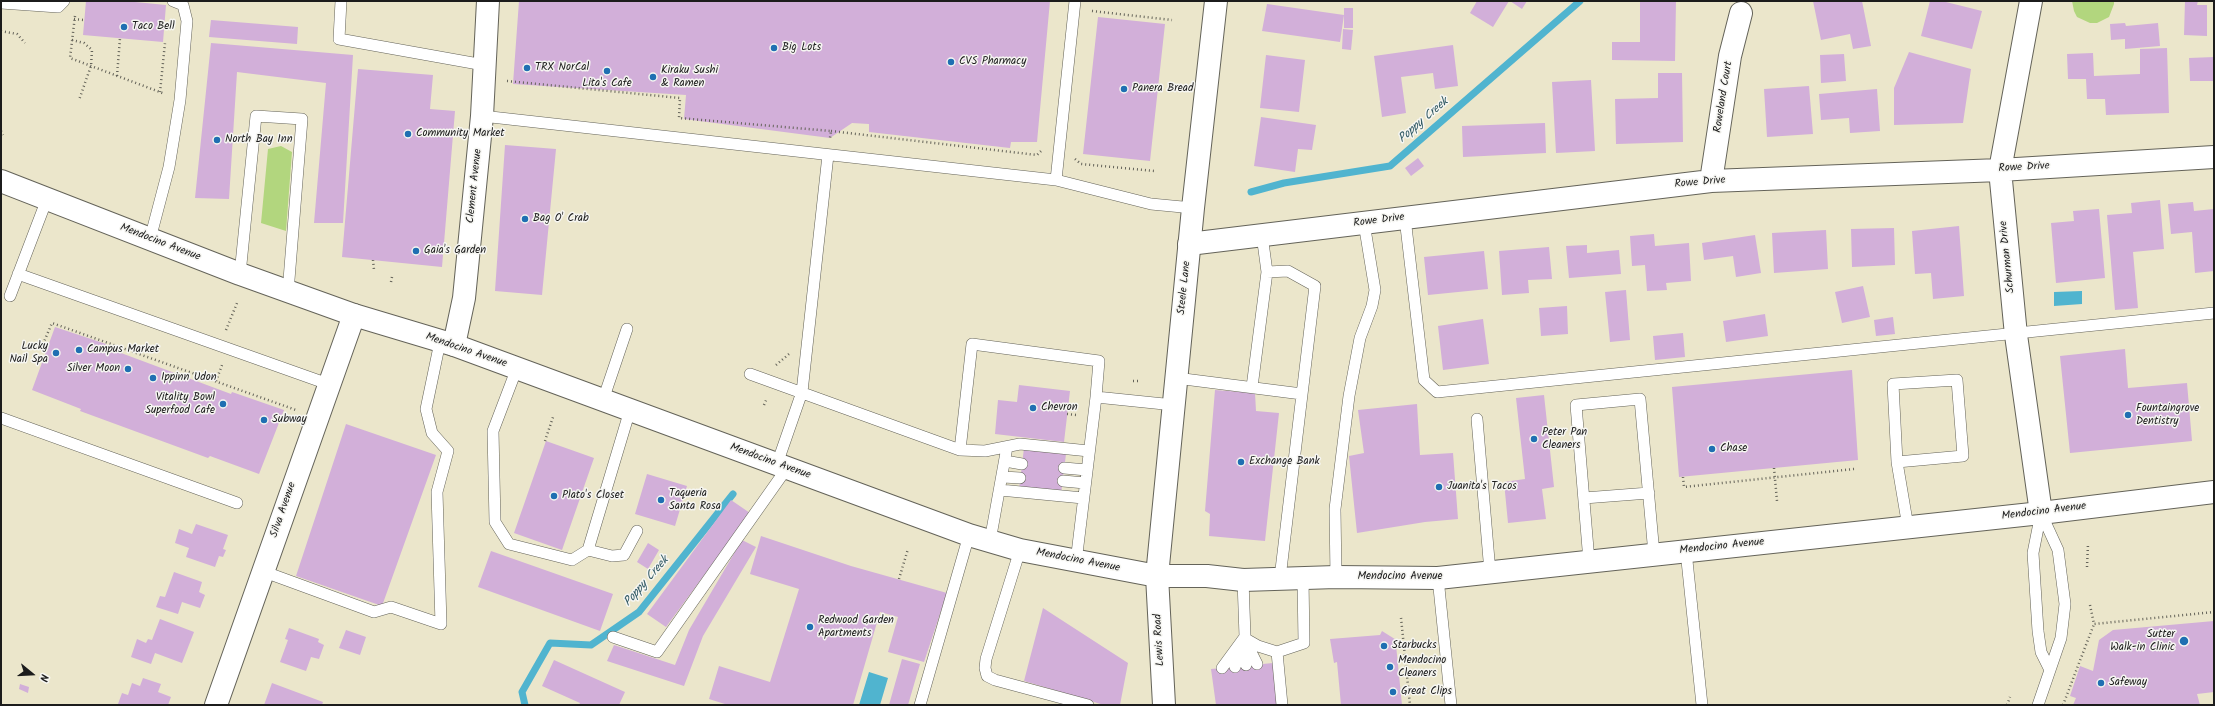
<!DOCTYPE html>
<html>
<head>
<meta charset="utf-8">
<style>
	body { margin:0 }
	#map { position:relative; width:2215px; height:706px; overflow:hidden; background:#ebe6cb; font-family:Kalam,sans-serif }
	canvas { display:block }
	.frame { position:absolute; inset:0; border:2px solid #1c1c1c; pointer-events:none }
	.north { position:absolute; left:12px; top:654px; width:40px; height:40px; -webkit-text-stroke:3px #f6f6f2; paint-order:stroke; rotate:108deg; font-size:11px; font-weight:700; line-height:16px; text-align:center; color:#1c1c1c }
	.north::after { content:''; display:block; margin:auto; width:14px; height:18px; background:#1c1c1c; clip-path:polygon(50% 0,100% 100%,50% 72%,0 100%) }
</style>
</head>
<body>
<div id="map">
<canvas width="2215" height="706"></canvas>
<div class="frame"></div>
<div class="north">N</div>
</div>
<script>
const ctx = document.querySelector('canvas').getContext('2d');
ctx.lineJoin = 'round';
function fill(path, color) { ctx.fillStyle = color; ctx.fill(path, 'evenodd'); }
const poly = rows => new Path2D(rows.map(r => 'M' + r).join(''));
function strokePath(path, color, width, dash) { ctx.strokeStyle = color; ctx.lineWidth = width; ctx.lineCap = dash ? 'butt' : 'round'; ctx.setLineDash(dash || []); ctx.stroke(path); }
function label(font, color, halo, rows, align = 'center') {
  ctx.font = font + ' Kalam,sans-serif'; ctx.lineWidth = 3; ctx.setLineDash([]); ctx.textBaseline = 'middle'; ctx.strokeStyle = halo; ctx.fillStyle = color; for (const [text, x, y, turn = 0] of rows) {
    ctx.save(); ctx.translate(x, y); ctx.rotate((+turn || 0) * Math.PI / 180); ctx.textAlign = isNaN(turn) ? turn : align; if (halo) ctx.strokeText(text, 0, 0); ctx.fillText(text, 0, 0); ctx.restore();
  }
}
fill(poly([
	[2072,1,2114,1,2114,4,2109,17,2097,23,2090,23,2077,17,2074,11],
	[281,146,292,152,286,231,261,223,268,149]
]), '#b2d67e');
fill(poly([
	[2082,291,2082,304,2054,306,2054,292],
	[869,672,888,678,880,705,859,705]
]), '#50b4cf');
strokePath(poly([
	[1251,192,1284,183,1390,166,1580,1],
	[525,705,522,692,550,643,591,645,639,612,733,494]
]), '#50b4cf', 7);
fill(poly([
	[86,1,125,1,166,5,163,42,83,35],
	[519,1,1050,1,1037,142,1011,142,1010,148,869,132,869,124,852,123,830,138,684,119,686,95,513,84],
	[1477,1,1509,1,1493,27,1470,13],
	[1510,1,1527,1,1522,9],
	[1640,1,1676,1,1675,61,1612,60,1612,42,1640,42],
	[1813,1,1862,1,1871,46,1853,49,1850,34,1821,40],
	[1930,1,1942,1,1982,11,1972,49,1921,36],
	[2185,1,2198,1,2197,5,2207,5,2207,36,2184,35],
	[1267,4,1344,15,1340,42,1262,31],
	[1344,8,1353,8,1353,28,1344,28],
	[1098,17,1165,24,1150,161,1083,154],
	[211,20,298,27,297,44,209,37],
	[2125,23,2126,26,2158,23,2160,46,2125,49,2125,39,2111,40,2110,24],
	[1343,29,1353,30,1351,50,1342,49],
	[211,43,353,55,343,223,314,223,326,83,237,72,229,199,195,198],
	[1453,45,1458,86,1435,89,1433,73,1401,77,1406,113,1382,117,1374,56],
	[2167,48,2169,113,2106,115,2105,99,2087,99,2086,79,2068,79,2067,54,2093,53,2094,76,2140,74,2140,49],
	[1909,52,1971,69,1963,123,1894,125,1894,88],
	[1844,54,1846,81,1821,83,1820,55],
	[1266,55,1305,60,1299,112,1260,108],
	[2214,57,2214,83,2213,81,2190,81,2189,58],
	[358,69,433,75,430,109,455,111,442,267,342,257],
	[1658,73,1682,73,1683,142,1616,144,1615,99,1658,98],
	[1591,80,1595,151,1556,153,1552,82],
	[1809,86,1813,134,1767,137,1764,89],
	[1877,89,1880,131,1850,133,1849,118,1821,120,1819,94],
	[1261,117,1316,125,1312,150,1298,149,1295,172,1254,166],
	[1545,123,1546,153,1463,157,1462,126],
	[505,145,556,149,542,295,495,291],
	[1418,158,1424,166,1411,176,1405,168],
	[2160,200,2164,249,2133,252,2138,308,2115,310,2107,215,2132,213,2131,203],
	[2193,202,2194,211,2214,209,2214,271,2195,273,2192,232,2171,234,2168,204],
	[2099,209,2105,278,2056,283,2051,223,2074,221,2073,211],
	[1959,226,1964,296,1933,299,1931,273,1915,274,1912,231],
	[1894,228,1895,265,1852,267,1851,229],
	[1826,230,1828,269,1774,273,1772,233],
	[1654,234,1655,246,1689,243,1691,281,1666,283,1667,290,1647,291,1645,265,1632,266,1630,236],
	[1755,235,1761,273,1736,277,1733,256,1704,260,1702,243],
	[1587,245,1587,253,1619,250,1621,274,1569,278,1566,246],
	[1549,247,1552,279,1528,280,1529,293,1502,295,1499,251],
	[1484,251,1488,289,1428,295,1424,257],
	[1863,286,1870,317,1842,323,1835,292],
	[1626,290,1630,340,1610,342,1605,292],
	[1567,306,1568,334,1541,336,1539,308],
	[1765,314,1768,336,1726,342,1723,321],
	[1893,317,1895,334,1876,336,1874,320],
	[1483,319,1489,364,1443,370,1438,326],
	[55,327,106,344,105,347,231,394,232,392,284,410,259,474,210,456,208,458,80,411,81,409,32,390],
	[1683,333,1685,357,1655,360,1653,336],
	[2125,349,2128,388,2187,383,2192,441,2070,453,2060,356],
	[1852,370,1858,460,1679,477,1672,387],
	[1019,385,1070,391,1064,442,995,434,998,400,1017,402],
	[1215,390,1255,393,1256,411,1279,413,1265,541,1209,536,1210,514,1205,511],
	[1544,395,1554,487,1542,489,1546,519,1508,523,1504,482,1525,479,1516,398],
	[1417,404,1420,455,1453,453,1458,519,1425,522,1357,533,1349,456,1364,453,1358,410],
	[346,424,436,455,382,606,296,576],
	[546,441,594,458,562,550,514,533],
	[1024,448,1066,454,1061,494,1019,489],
	[647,474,687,486,675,526,635,514],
	[731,500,750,513,666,627,647,614],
	[196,524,228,535,223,549,226,550,223,557,219,556,215,567,186,557,189,548,175,543,179,529,192,534],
	[761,536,851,566,947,593,924,662,888,652,898,617,880,612,853,705,728,705,709,699,719,666,770,682,799,589,750,574],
	[742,540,756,547,703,636,684,686,607,661,614,645,675,665,689,630],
	[648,543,659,550,648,569,637,562],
	[491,551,613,594,600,631,478,587],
	[174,572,202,582,199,592,205,595,200,608,182,602,178,614,156,607,160,596,165,597],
	[1043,608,1128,663,1120,705,1104,705,1024,681],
	[160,619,194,632,182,663,155,653,151,664,131,657,137,639,146,643,148,639,152,640],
	[2214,621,2214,692,2197,694,2200,705,2073,705,2076,698,2070,696,2080,666,2093,671,2099,640,2113,630],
	[289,628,319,639,318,642,324,645,319,659,311,657,306,671,280,662,288,640,285,639],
	[346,630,366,637,360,655,339,648],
	[1382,631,1398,641,1396,645,1402,705,1341,705,1337,662,1334,663,1330,639,1380,635],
	[902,659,920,664,908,705,889,705],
	[554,660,625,692,619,705,579,705,580,703,542,686],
	[1273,663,1278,705,1216,705,1211,669],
	[143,678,161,684,158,692,171,697,168,705,118,704,122,693,128,695,132,683,140,686],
	[272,683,323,702,322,705,264,705],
	[20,684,29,687,28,693,19,689]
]), '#d2afd9');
const service = poly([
	[341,1,339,39,484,65],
	[1075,1,1056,180,1151,204,1193,208],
	[1,3,58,7,64,1],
	[482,116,1056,180],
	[1405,218,1424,380,1437,392,2214,313],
	[1262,235,1267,272],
	[150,239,169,167,180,100,187,21,183,5,173,1],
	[18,274,328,384],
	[240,274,256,116,302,119,288,292],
	[10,296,47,199],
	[517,368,493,431,495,522,509,544,572,560,588,550],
	[750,374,960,450,972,344,1099,361,1096,397,1174,405],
	[1176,378,1302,394],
	[1252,387,1267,272,1288,271,1315,286,1280,578],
	[603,400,627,329],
	[630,410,588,550,612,556,624,555,637,531],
	[1,418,237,503],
	[1477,419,1490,572],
	[960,450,985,451,1020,444,1089,451],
	[1005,461,1022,464],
	[1897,462,1963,456,1957,380,1893,384,1897,462,1908,527],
	[777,464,802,392,828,155],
	[1064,468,1087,470],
	[1003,477,1020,478],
	[1063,481,1085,483],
	[1000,490,1083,498],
	[1584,498,1649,493],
	[2041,513,2033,553,2038,631,2041,652,2050,670],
	[990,541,1007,447],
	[1020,550,986,659,985,668,987,676,995,680,1088,705],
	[1686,551,1702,705],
	[1589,561,1576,405,1640,399,1654,554],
	[1076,562,1096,397],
	[262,571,374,612,391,607,441,624,437,492,448,451,432,433,426,409,440,342],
	[1336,577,1335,509,1349,396,1360,338,1372,306,1375,290,1364,223],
	[1438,578,1451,705],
	[1243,580,1246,665],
	[613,637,657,652,787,468],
	[1244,638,1258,646,1277,652,1304,643,1303,579],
	[1247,644,1257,664],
	[1277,652,1282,705],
	[1235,667,1241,648],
	[1222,668,1244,638],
	[920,705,969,535],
	[2038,705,2061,638,2065,604,2058,550,2041,513]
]);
const minor = poly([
	[2031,1,2000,170,2016,335,2041,513],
	[1711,181,1730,56,1741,13],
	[1189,244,1711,181,2000,170,2214,157],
	[454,345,464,298,482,116,488,1]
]);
const tertiary = poly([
	[216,705,354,315]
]);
const secondary = poly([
	[1,181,240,274,354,315,454,345,969,535,1020,550,1157,576,1207,576,1243,580,1336,577,1438,578,2041,513,2214,492],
	[1164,705,1157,576,1193,208,1216,1]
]);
strokePath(service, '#646359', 12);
strokePath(minor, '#646359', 24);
strokePath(tertiary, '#646359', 24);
strokePath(secondary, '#646359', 24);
strokePath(poly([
	[1092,11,1172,20],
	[75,16,70,58,165,94],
	[74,19,84,20],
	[1,31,17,34,25,43],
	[72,40,84,43,92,50,91,66,79,100],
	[117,76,120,38],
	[507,81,680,98,679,118,831,131,830,138],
	[160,92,165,43],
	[1,131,3,135],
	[831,131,1037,155,1041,151],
	[1075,159,1081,164,1155,171],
	[373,260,374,270],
	[391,282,392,277],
	[226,330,237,303],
	[43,344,52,323,296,410],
	[776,365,789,354],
	[216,381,222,365],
	[1133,381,1139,381],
	[764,405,767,398],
	[1067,414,1077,415],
	[545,441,553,417],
	[1774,468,1777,501],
	[1683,477,1684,487,1854,469],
	[2087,567,2088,544],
	[899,579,908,549],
	[2090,605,2094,624,2214,612],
	[1401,618,1410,705],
	[2007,705,2010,697],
	[2063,705,2094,624]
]), '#646359', 2.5, [1, 3]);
strokePath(service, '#fff', 11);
strokePath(minor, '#fff', 22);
strokePath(tertiary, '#fff', 22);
strokePath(secondary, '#fff', 22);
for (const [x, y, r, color] of [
	[124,27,4,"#1f6fb2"],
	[774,48,4,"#1f6fb2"],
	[951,62,4,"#1f6fb2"],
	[527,68,4,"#1f6fb2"],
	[607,71,4,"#1f6fb2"],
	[653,77,4,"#1f6fb2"],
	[1124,89,4,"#1f6fb2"],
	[408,134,4,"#1f6fb2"],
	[217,140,4,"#1f6fb2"],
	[525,219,4,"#1f6fb2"],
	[416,251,4,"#1f6fb2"],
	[79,350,4,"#1f6fb2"],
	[56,353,4,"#1f6fb2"],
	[128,369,4,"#1f6fb2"],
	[153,378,4,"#1f6fb2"],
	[223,404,4,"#1f6fb2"],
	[1033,408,4,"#1f6fb2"],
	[2128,415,4,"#1f6fb2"],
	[264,420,4,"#1f6fb2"],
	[1534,439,4,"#1f6fb2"],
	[1712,449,4,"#1f6fb2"],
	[1241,462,4,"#1f6fb2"],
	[1439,487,4,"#1f6fb2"],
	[554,496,4,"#1f6fb2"],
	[661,500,4,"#1f6fb2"],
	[810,627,4,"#1f6fb2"],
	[2184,641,5,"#1f6fb2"],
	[1384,646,4,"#1f6fb2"],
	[1390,667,4,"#1f6fb2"],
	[2101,683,4,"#1f6fb2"],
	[1393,692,4,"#1f6fb2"]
]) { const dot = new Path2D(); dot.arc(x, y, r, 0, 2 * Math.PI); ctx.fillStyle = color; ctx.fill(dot); strokePath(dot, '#f6f6f2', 1.5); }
label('11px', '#1c1c1c', '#f6f6f2', [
	["Taco Bell",132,27],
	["Big Lots",782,48],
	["CVS Pharmacy",959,62],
	["TRX NorCal",535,68],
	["Kiraku Sushi",661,71],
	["& Ramen",661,84],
	["Lita's Cafe",607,84,"center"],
	["Panera Bread",1132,89],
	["Community Market",416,134],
	["North Bay Inn",225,140],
	["Bag O' Crab",533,219],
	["Gaia's Garden",424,251],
	["Lucky",48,347,"right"],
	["Nail Spa",48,360,"right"],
	["Campus Market",87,350],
	["Silver Moon",120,369,"right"],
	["Ippinn Udon",161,378],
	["Vitality Bowl",215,398,"right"],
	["Superfood Cafe",215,411,"right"],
	["Chevron",1041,408],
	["Fountaingrove",2136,409],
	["Dentistry",2136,422],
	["Subway",272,420],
	["Peter Pan",1542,433],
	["Cleaners",1542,446],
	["Chase",1720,449],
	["Exchange Bank",1249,462],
	["Juanita's Tacos",1447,487],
	["Taqueria",669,494],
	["Santa Rosa",669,507],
	["Plato's Closet",562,496],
	["Redwood Garden",818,621],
	["Apartments",818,634],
	["Sutter",2175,635,"right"],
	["Walk-in Clinic",2175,648,"right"],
	["Starbucks",1392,646],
	["Mendocino",1398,661],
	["Cleaners",1398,674],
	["Safeway",2109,683],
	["Great Clips",1401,692]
], 'left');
label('11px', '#1c1c1c', '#f6f6f2', [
	["Roweland Court",1724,97,-81],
	["Rowe Drive",2024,168,-3],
	["Rowe Drive",1700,183,-5],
	["Clement Avenue",475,186,-84],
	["Rowe Drive",1379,221,-7],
	["Mendocino Avenue",160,243,21],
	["Schurman Drive",2008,257,-96],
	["Steele Lane",1185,288,-84],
	["Mendocino Avenue",466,351,19],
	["Mendocino Avenue",770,462,20],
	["Silva Avenue",284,510,-71],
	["Mendocino Avenue",2044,512,-7],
	["Mendocino Avenue",1722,547,-6],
	["Mendocino Avenue",1078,561,11],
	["Mendocino Avenue",1400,577],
	["Lewis Road",1160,640,-93]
]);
label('italic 12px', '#315964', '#f6f6f2', [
	["Poppy Creek",1424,121,-41],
	["Poppy Creek",647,582,-49]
]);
</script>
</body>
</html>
